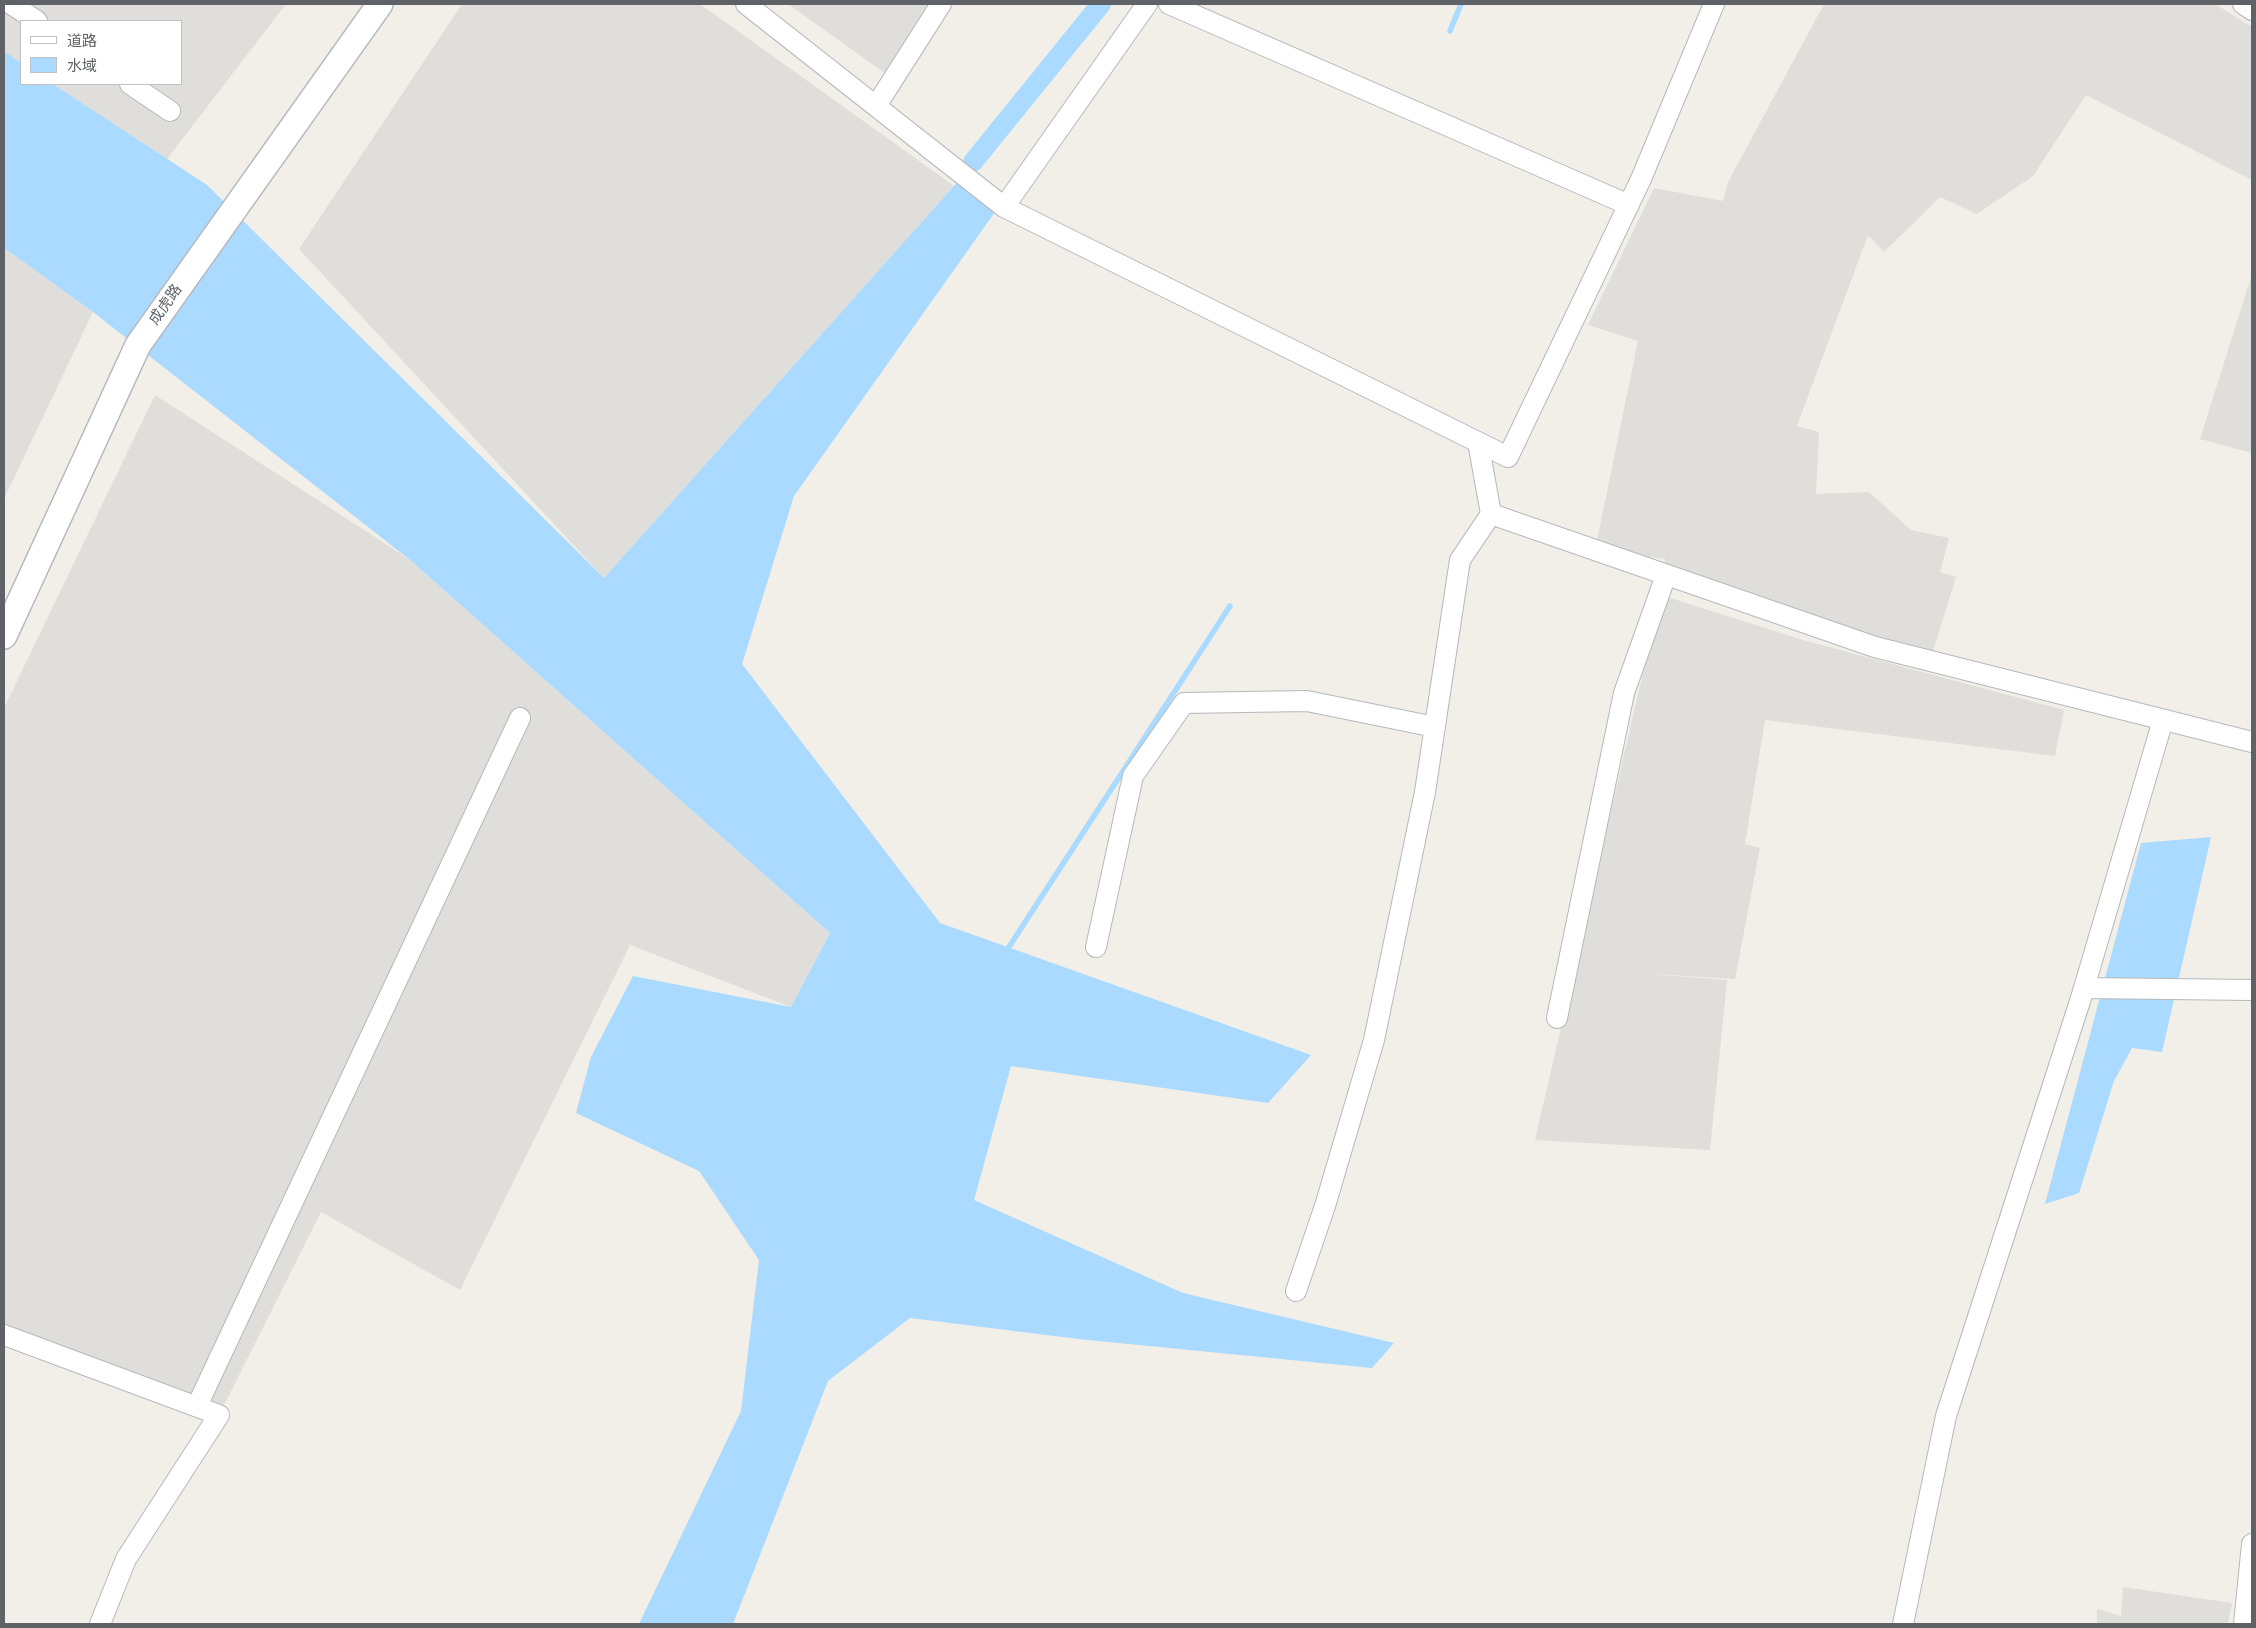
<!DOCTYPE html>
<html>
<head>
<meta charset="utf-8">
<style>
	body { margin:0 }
	#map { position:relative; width:2256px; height:1628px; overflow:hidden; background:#f1efe8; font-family:"Varela Round","Noto Sans SC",sans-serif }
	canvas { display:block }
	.frame { position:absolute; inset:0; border:5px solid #5f6368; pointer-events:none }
	.legend { position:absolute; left:20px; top:20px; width:162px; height:65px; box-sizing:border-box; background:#fff; border:1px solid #bfc1c3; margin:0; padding:6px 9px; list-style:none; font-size:15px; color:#5f6368 }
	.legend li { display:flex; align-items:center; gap:10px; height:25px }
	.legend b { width:25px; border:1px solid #bfc1c3 }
</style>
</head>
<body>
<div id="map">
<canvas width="2256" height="1628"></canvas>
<div class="frame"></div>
<ul class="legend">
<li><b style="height:6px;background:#fff"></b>道路</li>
<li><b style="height:14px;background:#aadaff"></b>水域</li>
</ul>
</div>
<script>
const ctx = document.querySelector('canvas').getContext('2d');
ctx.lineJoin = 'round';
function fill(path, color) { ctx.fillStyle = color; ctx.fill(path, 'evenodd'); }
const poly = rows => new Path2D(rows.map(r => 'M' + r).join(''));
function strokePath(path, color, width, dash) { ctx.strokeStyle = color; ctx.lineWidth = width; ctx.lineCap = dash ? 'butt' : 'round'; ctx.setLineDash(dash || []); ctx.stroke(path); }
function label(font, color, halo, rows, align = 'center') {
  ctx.font = font + ' "Varela Round","Noto Sans SC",sans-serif'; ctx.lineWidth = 4; ctx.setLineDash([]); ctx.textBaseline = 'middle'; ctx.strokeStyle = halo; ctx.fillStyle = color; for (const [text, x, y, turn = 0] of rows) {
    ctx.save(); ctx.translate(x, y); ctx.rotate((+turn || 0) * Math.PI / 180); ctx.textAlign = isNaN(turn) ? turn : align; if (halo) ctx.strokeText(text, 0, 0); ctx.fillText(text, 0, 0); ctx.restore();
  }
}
fill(poly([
	[4,4,286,4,167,159,53,84,181,84,181,21,21,21,21,63,4,51],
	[462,4,700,4,954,186,604,578,299,249],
	[788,4,935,4,889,76],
	[1824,4,2215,4,2252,27,2252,180,2086,95,2033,176,1977,214,1940,197,1884,252,1868,235,1797,426,1819,432,1816,494,1869,492,1911,530,1949,538,1940,572,1956,577,1930,661,1666,575,1665,559,1595,550,1638,341,1588,325,1654,188,1723,201,1728,182],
	[4,248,93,312,4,499],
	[2252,274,2252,453,2200,439],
	[155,395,409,559,830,933,791,1007,630,945,460,1290,321,1212,219,1415,4,1333,4,708],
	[1661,595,1803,640,2064,710,2055,756,1765,720,1745,844,1760,848,1735,979,1636,973,1727,980,1710,1150,1535,1140],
	[2123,1587,2232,1603,2228,1624,2097,1624,2097,1609,2121,1616]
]), '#e0deda');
fill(poly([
	[4,51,21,63,21,84,53,84,207,185,604,578,970,168,1002,202,794,496,742,664,940,923,1311,1055,1268,1103,1011,1066,974,1200,1183,1293,1394,1343,1372,1368,1078,1339,910,1318,828,1381,733,1624,639,1624,741,1411,759,1260,699,1171,576,1113,591,1057,633,976,791,1007,830,933,409,559,93,312,4,248],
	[2211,837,2162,1052,2132,1048,2114,1081,2079,1193,2045,1204,2141,843]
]), '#aadaff');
strokePath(poly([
	[1450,31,1461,4],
	[1009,947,1230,606]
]), '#aadaff', 5.5);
strokePath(poly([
	[973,162,1101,4]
]), '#aadaff', 20);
const minor = poly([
	[11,4,37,21],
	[746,4,1004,207,1508,457,1641,179,1714,4],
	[1169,4,1629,205],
	[2243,4,2252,10],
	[130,84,170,111],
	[876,106,941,4],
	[1004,207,1147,4],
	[1478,442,1491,514,1875,647,2252,742],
	[1096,947,1133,776,1184,703,1307,701,1435,727],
	[2084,988,2252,990],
	[1557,1018,1624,693,1666,575],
	[1296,1291,1325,1206,1374,1040,1425,792,1460,560,1491,514],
	[4,1335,219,1415,126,1559,100,1624],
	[197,1406,520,718],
	[1903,1624,1946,1416,2081,998,2163,720],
	[2244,1624,2252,1544]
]);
const tertiary = poly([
	[4,636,138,345,380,4]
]);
strokePath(minor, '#b5b8bc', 22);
strokePath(tertiary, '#b5b8bc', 28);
strokePath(minor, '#fff', 20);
strokePath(tertiary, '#fff', 25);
label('15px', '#5f6368', '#fff', [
	["成虎路",166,305,-55]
]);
</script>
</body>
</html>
